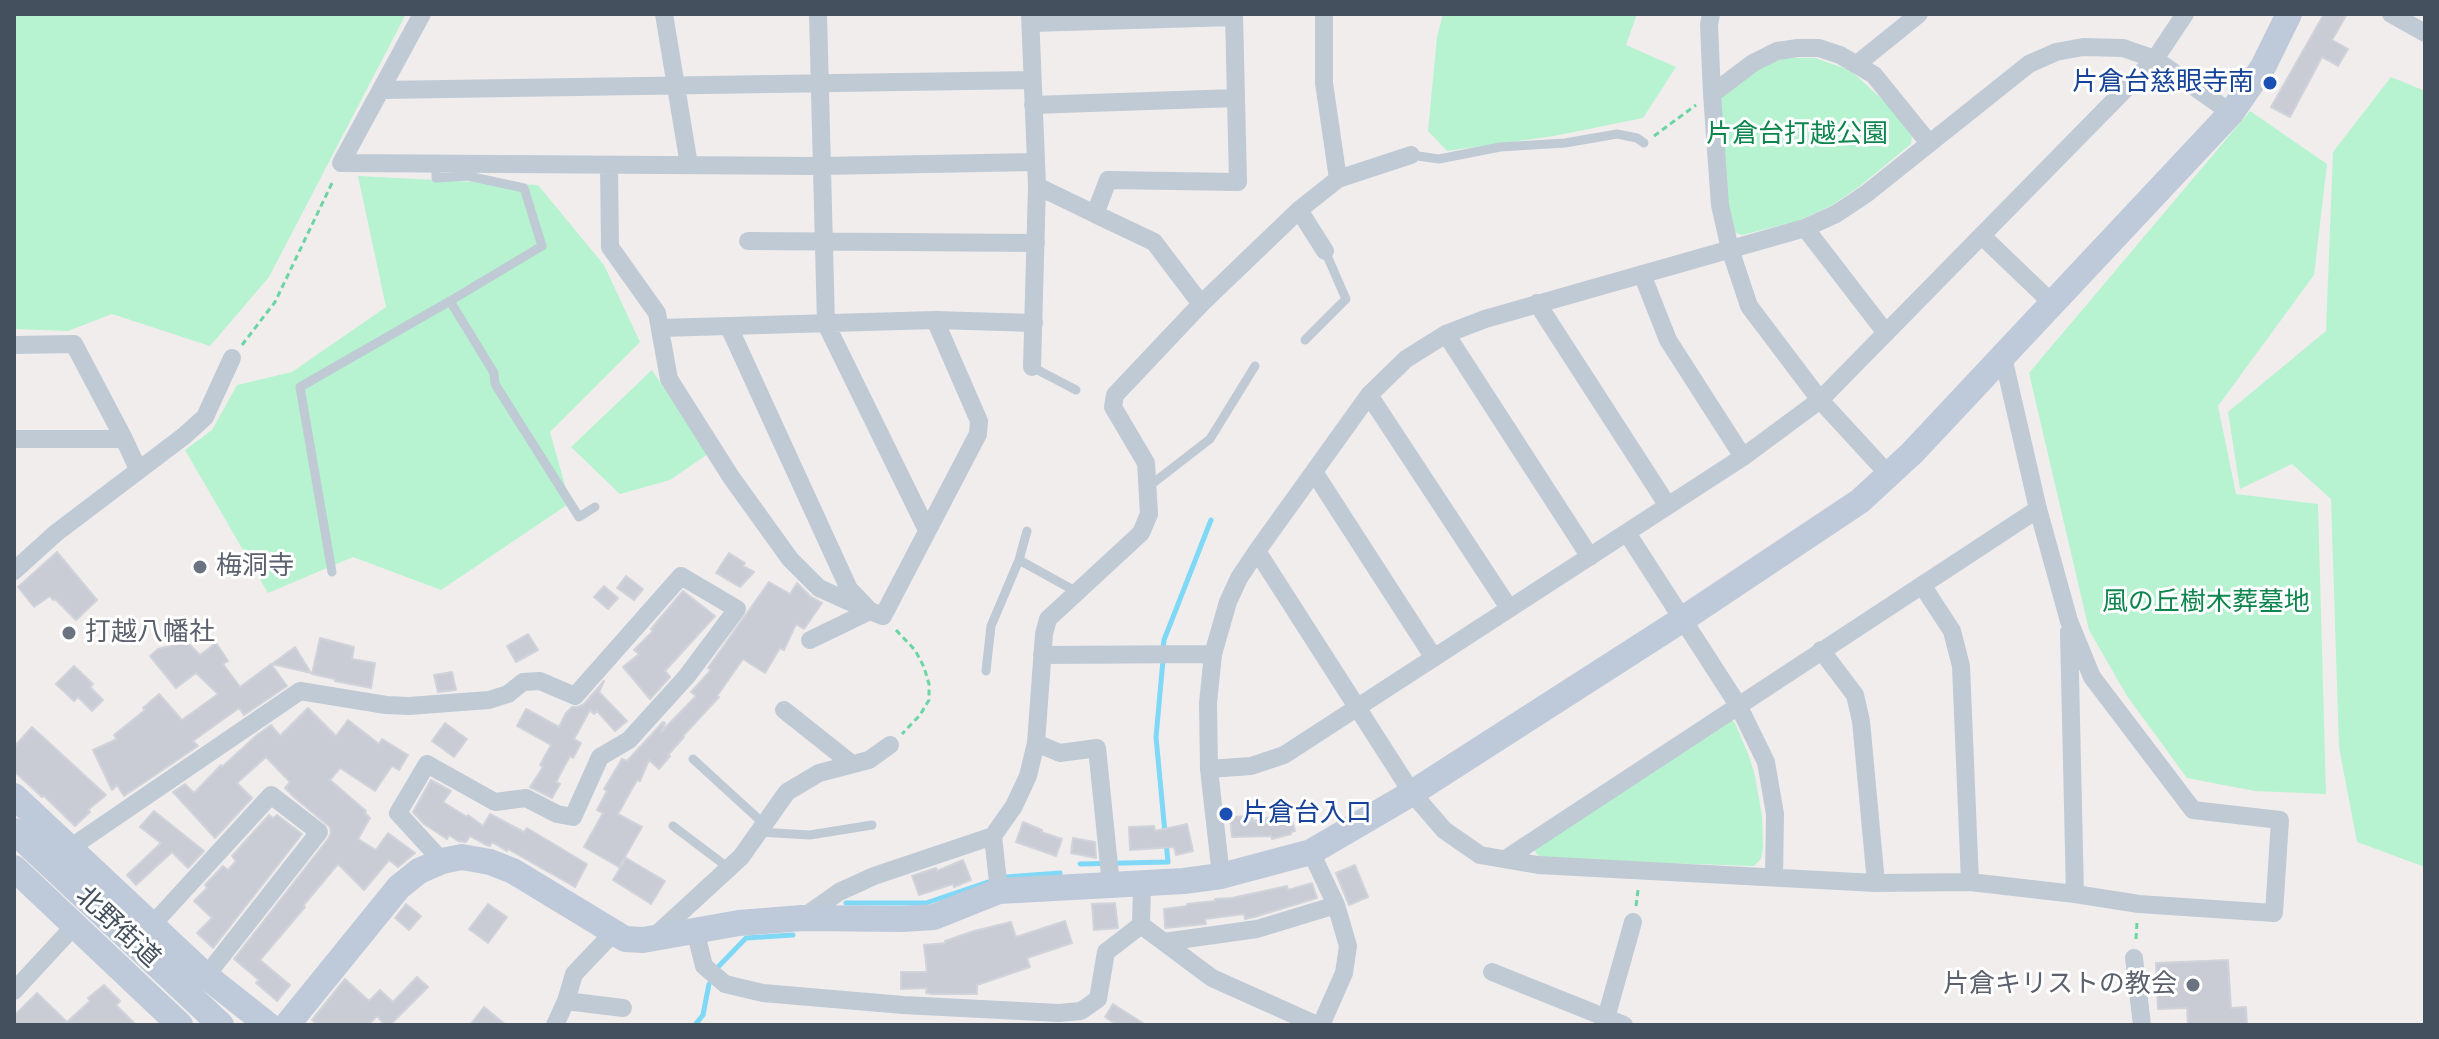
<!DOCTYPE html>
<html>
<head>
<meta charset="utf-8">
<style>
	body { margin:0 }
	#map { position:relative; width:2439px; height:1039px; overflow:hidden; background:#f1eded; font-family:Roboto,sans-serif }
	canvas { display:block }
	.frame { position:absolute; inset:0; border:16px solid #44505d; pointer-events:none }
</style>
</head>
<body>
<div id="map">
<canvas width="2439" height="1039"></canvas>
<div class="frame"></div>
</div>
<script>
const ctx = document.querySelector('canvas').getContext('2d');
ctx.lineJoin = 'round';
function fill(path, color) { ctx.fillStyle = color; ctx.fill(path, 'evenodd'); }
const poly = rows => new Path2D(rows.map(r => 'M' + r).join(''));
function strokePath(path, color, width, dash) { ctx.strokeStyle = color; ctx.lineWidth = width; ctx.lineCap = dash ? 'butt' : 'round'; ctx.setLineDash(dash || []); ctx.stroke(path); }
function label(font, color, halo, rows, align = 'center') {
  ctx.font = font + ' Roboto,"Noto Sans JP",sans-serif'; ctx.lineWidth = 6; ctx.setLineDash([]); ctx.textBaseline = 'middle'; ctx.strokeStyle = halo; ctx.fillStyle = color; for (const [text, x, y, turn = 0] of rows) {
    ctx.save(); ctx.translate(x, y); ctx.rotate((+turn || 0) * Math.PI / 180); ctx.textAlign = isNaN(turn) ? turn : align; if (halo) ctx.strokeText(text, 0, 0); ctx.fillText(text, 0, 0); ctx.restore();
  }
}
fill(poly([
	[14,14,406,14,269,277,210,346,112,314,68,331,14,329],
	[1443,14,1637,14,1626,45,1676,67,1643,118,1554,136,1447,151,1428,131,1437,37],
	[1785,58,1815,58,1850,70,1884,101,1912,135,1911,144,1860,186,1831,206,1798,221,1742,235,1736,233,1733,228,1724,193,1720,137,1721,93,1760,67],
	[2391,77,2425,91,2425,867,2357,842,2339,747,2331,499,2292,464,2240,489,2228,412,2326,331,2333,152],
	[2250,111,2327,164,2314,275,2218,406,2236,494,2318,504,2326,794,2255,791,2187,778,2127,696,2089,630,2029,373],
	[358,176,538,185,604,265,640,342,550,432,570,503,441,590,353,557,268,593,185,450,212,430,237,385,292,372,386,307],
	[652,370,708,454,670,480,620,494,571,447],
	[1730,718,1735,723,1749,756,1755,776,1762,816,1763,848,1761,859,1754,866,1542,859,1536,853,1534,847]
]), '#b7f3d0');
strokePath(poly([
	[1163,650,1164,640,1211,520],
	[1163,660,1156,737,1165,833],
	[1080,864,1168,862,1166,843],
	[1006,877,1060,873],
	[846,903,926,903,988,882],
	[718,967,746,938,793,935],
	[695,1025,703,1015,709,984]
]), '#7fd8f5', 5);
const building = poly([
	[2324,14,2347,14,2332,40,2348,49,2338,66,2322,57,2290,117,2271,107,2324,14],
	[57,552,97,600,76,620,55,599,53,600,50,596,34,607,18,587,57,552],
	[729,553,745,563,743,566,754,572,740,587,716,573,729,553],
	[626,576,643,589,634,600,617,588,626,576],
	[769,582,790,594,797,583,811,597,822,603,804,629,796,624,784,650,780,648,765,673,743,659,717,696,719,697,683,736,684,737,668,755,670,756,659,769,649,760,640,781,637,780,618,814,642,827,619,867,584,847,603,813,597,810,607,791,604,789,622,759,627,761,663,722,665,723,661,732,696,696,691,692,711,670,708,668,769,582],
	[604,586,618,598,608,609,594,597,604,586],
	[683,591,715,616,665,671,670,677,650,699,623,667,639,654,634,650,653,631,651,629,683,591],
	[528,634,538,650,516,662,507,646,528,634],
	[320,638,354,647,352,659,375,663,371,688,335,681,335,679,312,674,320,638],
	[187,642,200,655,216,643,228,661,223,664,240,687,271,664,287,686,244,715,239,708,193,741,198,746,124,796,117,785,112,790,93,750,117,739,114,735,145,710,143,708,159,694,182,720,218,694,196,673,176,688,150,656,158,649,187,642],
	[295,647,311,673,272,664,295,647],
	[74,666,93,684,90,687,103,700,92,711,78,697,74,701,56,684,74,666],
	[452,672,456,690,438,692,434,675,452,672],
	[604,681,599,692,627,721,615,731,597,711,594,714,590,710,574,739,581,743,573,758,570,756,556,782,560,784,552,798,530,787,543,767,540,765,551,745,517,726,526,709,559,727,566,713,572,707,578,707,584,704,604,681],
	[308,708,336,736,348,720,379,744,382,739,408,755,399,770,392,766,375,791,340,768,330,780,366,811,365,813,370,818,358,839,376,850,388,833,415,853,398,867,389,860,364,890,338,864,303,906,305,907,260,960,290,985,277,1001,256,983,259,980,234,959,328,839,331,833,330,827,295,798,285,788,290,782,266,757,237,783,252,798,215,838,173,792,185,784,194,793,221,765,222,767,257,735,271,725,280,736,308,708],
	[445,723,467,739,454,757,432,741,445,723],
	[32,727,106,795,88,810,90,812,75,826,43,795,42,797,14,771,14,747,32,727],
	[431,780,451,791,443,802,467,817,468,815,483,826,490,814,524,832,527,828,587,864,575,887,508,849,507,851,492,842,490,846,486,845,470,836,466,842,458,841,449,835,447,839,424,824,413,812,431,780],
	[154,811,204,851,188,868,172,852,136,885,127,875,161,843,140,827,154,811],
	[1290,813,1295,831,1291,832,1291,834,1272,839,1271,836,1232,837,1230,817,1252,816,1253,821,1290,813],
	[269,815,273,818,277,815,302,834,213,948,197,933,212,918,194,901,207,888,205,885,223,866,228,870,236,861,232,856,269,815],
	[1023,822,1042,830,1041,832,1062,839,1056,856,1016,842,1023,822],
	[1187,824,1193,851,1176,855,1174,847,1130,850,1129,827,1154,826,1155,831,1187,824],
	[1073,838,1095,842,1096,858,1071,853,1073,838],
	[626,858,665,881,651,904,613,880,626,858],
	[963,860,971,880,954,887,953,884,919,895,912,876,936,868,937,871,963,860],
	[1355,865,1368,897,1349,905,1336,873,1355,865],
	[1312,883,1317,898,1254,917,1245,919,1244,914,1205,919,1206,924,1165,928,1164,909,1187,906,1187,904,1215,901,1215,899,1232,898,1287,886,1288,890,1312,883],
	[1115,903,1118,928,1094,930,1092,904,1115,903],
	[406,904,421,916,409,930,395,918,406,904],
	[488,904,507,917,488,943,469,929,488,904],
	[1065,921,1072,943,1027,958,1030,967,977,985,977,994,932,994,926,993,927,988,901,989,901,972,927,972,924,945,946,943,945,941,974,931,1011,922,1016,937,1065,921],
	[2228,960,2231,1008,2246,1007,2247,1025,2188,1025,2187,1008,2158,1009,2156,963,2228,960],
	[417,977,428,987,390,1025,385,1025,377,1016,368,1025,318,1025,312,1020,345,979,369,1001,380,990,393,1002,417,977],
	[104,985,120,1001,116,1005,136,1025,14,1025,14,1016,37,993,67,1022,90,1001,88,998,104,985],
	[1113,1004,1146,1025,1117,1025,1105,1017,1113,1004],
	[484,1007,506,1025,470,1025,484,1007]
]);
fill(building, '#c9ccd4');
strokePath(building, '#d1d3da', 2);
strokePath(poly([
	[1654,136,1696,105],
	[242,345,275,302,333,181],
	[896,630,915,650,924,667,929,684,929,700,920,715,902,734],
	[1636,906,1638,890],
	[2136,939,2137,922]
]), '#6bd5a4', 3, [6, 4]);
strokePath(poly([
	[1411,155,1439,159,1500,147,1565,143,1617,134,1637,138,1644,143],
	[436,164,436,178,468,176,524,188,542,246,450,301,494,373,495,384,579,517,595,507],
	[1305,340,1346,299,1325,251],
	[1032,367,1076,390],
	[1148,487,1210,439,1255,366],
	[1027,531,1019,560,1077,592],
	[332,572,300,387,450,301],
	[986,671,991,626,1019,560],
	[693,759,764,824],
	[673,826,730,869],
	[758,832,810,835,872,825]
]), '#bfcad5', 9);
strokePath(poly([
	[422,14,341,163,822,166,1035,162],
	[664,14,689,165],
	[818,14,826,324,927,530],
	[1030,14,1037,186,1032,367],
	[1324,14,1324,83,1338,179],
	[1711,14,1709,25,1712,94,1720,205,1730,249,1749,306,1820,400,1889,475],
	[2391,14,2425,33],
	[1031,23,1234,17],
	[1857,64,1919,14],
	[381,90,1032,80],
	[1712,94,1753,63,1777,51,1798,48,1819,48,1840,55,1874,75,1929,143],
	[1033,105,1235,98],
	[609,166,610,247,657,313,669,379,731,477,790,559,819,588,870,611,810,640],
	[1037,186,1095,214,1108,180,1238,182,1234,14],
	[1299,210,1325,251],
	[1095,214,1154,242,1201,304],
	[1805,228,1886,333],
	[1982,236,2052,303],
	[748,241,1036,243],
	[1642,274,1668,340,1743,457],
	[1537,303,1668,506],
	[729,327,849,589,870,611,883,616,978,434,979,421,935,320],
	[660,328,935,320,1034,323],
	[1446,334,1590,557],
	[14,345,74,344,124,439,138,469],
	[1369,395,1509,608],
	[14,439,124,439],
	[1314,472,1434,658],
	[1627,533,1738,705,1766,762,1775,814,1774,877],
	[1257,551,1412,793,1444,830,1480,855,1538,865,1876,883,1970,882,2075,894,2139,904,2274,913,2280,820,2193,810,2092,677,2069,621,2038,509,2003,357],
	[14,571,56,533,184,436,205,417,232,358],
	[1922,585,1952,631,1961,666,1970,882],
	[2069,632,2075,894],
	[1821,650,1855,695,1861,721,1876,883],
	[1042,655,1213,654],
	[784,710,852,764],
	[1036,743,1060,753,1097,748,1111,885],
	[1209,769,1251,766,1284,755,1743,457,1820,400,2155,59,2185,14],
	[70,848,300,691,386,705,409,706,489,700,508,694,523,682,540,681,575,696,681,576,737,609,687,676,629,740,600,757,573,817,557,814,526,798,495,802,427,764,398,813,442,861],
	[1311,852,1336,905,1348,946,1344,973,1321,1025],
	[1507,858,2038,509],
	[1221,876,1209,769,1208,703,1213,654,1228,602,1239,578,1257,551,1369,395,1406,359,1446,334,1485,319,1805,228,1836,214,1866,194,2029,64,2056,52,2083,47,2123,48,2155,59,2231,113],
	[999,891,993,836,1014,806,1028,776,1036,743,1044,634,1048,619,1141,533,1149,514,1146,463,1113,407,1115,395,1201,304,1299,210,1338,179,1411,155],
	[802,918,839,892,874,876,993,836],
	[152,925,271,795,319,832,206,976],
	[1141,925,1212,978,1317,1025],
	[1141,925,1142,884],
	[695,930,704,966,725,984,763,993,903,1005,1059,1013,1081,1011,1098,999,1106,952,1141,925],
	[655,936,741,857,787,792,819,773,869,760,890,745],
	[1164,942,1257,929,1336,905],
	[2134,958,2142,1025],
	[1492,972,1624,1025],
	[14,991,75,925],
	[566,1001,623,1008],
	[1606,1018,1633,922],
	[555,1025,566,1001,574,974,613,933]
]), '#bfcad5', 18);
strokePath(poly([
	[14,796,206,976,268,1025],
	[14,831,221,1025],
	[14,868,180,1025],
	[287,1025,399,887,419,871,442,861,462,857,490,862,513,871,625,939,643,940,739,923,802,918,902,919,934,917,999,891,1184,881,1221,876,1311,852,1412,793,1683,619,1860,501,1912,453,2231,113,2263,67,2289,14]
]), '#becad9', 26);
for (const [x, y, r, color] of [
	[2270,83,8,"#1a4fb4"],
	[200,567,8,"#6b7280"],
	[69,633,8,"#6b7280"],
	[1226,814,8,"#1a4fb4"],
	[2193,985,8,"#6b7280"]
]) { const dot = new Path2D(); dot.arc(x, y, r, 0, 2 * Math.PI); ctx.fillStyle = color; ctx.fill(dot); strokePath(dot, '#fff', 3); }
label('26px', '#164399', '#fff', [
	["片倉台慈眼寺南",2254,83],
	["片倉台入口",1242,814,"left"]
], 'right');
label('26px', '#0d864e', '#fff', [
	["片倉台打越公園",1797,135],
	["風の丘樹木葬墓地",2206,603]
]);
label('26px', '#5b616d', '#fff', [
	["梅洞寺",216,567],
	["打越八幡社",85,633],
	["片倉キリストの教会",2177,985,"right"]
], 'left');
label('26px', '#44505d', '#fff', [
	["北野街道",117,928,43]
]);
</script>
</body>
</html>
